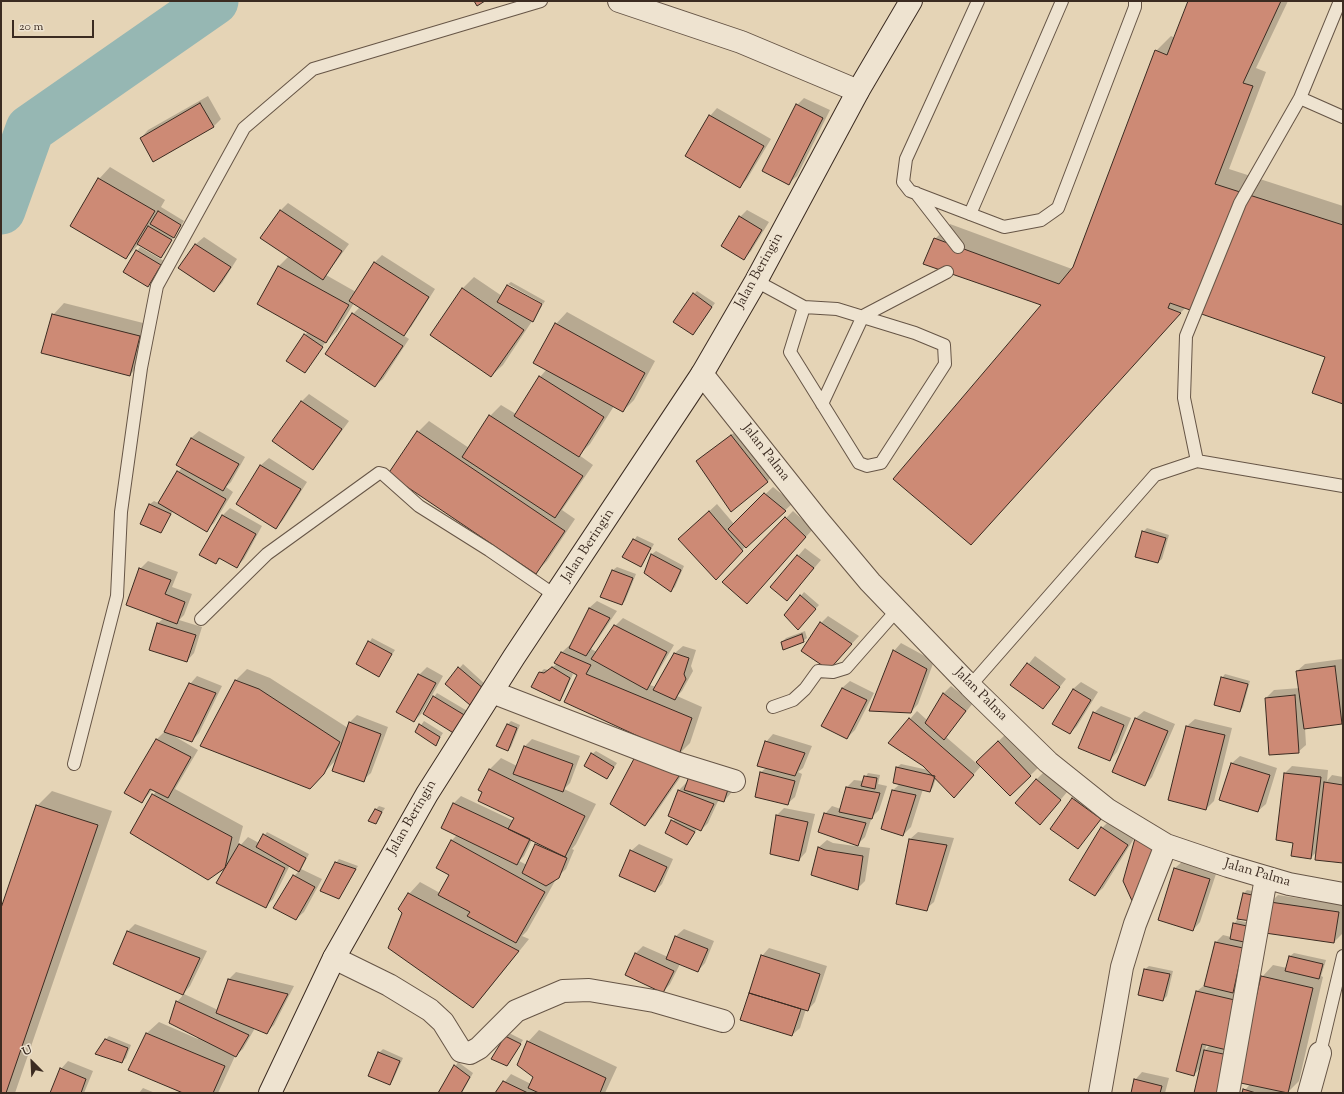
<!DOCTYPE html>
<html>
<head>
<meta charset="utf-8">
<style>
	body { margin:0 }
	#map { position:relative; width:1344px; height:1094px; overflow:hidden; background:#e5d4b6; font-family:"Sorts Mill Goudy",serif }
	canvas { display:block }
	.frame { position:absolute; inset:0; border:2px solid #3b2b21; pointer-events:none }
	.north { position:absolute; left:12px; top:1042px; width:40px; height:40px; -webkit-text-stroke:3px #eee3d0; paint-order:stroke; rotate:336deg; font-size:11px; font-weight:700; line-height:16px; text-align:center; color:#3b2b21 }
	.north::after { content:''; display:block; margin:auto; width:14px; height:18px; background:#3b2b21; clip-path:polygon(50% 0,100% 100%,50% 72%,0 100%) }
	.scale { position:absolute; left:12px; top:20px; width:82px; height:18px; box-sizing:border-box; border:2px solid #3b2b21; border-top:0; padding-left:5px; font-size:12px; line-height:14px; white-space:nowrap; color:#3b2b21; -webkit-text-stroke:3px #eee3d0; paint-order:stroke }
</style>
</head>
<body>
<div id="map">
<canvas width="1344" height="1094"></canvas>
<div class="frame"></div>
<div class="north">U</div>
<div class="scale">20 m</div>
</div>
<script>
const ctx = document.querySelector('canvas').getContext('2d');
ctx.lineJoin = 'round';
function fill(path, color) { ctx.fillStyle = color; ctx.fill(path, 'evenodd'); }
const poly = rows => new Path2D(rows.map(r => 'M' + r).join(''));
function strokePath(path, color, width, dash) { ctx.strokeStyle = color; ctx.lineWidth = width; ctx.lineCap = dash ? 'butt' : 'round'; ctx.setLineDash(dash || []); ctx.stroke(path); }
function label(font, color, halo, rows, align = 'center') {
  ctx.font = font + ' "Sorts Mill Goudy",serif'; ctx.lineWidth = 4; ctx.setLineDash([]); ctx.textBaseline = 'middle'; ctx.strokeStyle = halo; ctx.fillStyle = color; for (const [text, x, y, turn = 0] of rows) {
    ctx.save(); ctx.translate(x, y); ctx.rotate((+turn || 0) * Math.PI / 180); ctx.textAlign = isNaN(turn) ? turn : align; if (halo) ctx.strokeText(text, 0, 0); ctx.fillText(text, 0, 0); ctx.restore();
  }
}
fill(poly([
	[1189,1,1288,1,1256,68,1266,72,1229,169,1343,206,1343,403,1326,356,1186,307,971,544,1043,305,935,239,950,224,1072,269,1156,51,1171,36,1175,38],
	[208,96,221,119,214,126,154,160,141,138,148,130],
	[804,98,830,110,797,176,789,183,797,105],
	[717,108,771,139,747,179,740,186,710,116],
	[110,167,165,200,161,207,184,221,161,257,139,244,126,258,71,226,99,179],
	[288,203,349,244,326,275,356,292,375,262,382,255,435,289,411,327,403,335,409,339,383,379,375,386,326,354,353,314,360,307,354,303,337,331,325,343,305,372,305,335,308,332,258,304,279,266,289,256,280,211],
	[747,210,769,222,751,251,744,259,740,217],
	[204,237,237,259,222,283,214,291,180,268,196,244],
	[140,247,164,261,148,285,137,251],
	[474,277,502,296,507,286,542,306,503,365,491,376,431,335,463,288],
	[511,282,545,301,543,304,508,284],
	[697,291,715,303,696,330,694,294],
	[64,303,151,325,141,363,130,375,53,315],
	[567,312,655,361,634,400,623,411,614,406,590,444,579,455,593,465,562,510,575,519,547,561,536,572,418,432,429,421,469,448,490,416,501,405,516,414,540,377,547,369,556,324],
	[309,394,349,421,320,461,313,469,274,441,302,401],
	[739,429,774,474,767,482,697,461],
	[199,431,245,457,231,482,226,487,233,492,214,523,206,530,173,511,161,532,141,523,150,504,154,501,158,503,182,467,191,438],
	[269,458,307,482,283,520,276,528,237,504,261,465],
	[773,487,793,503,746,546,723,571,687,532,717,504,734,524],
	[230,508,262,526,244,559,237,566,221,558,216,563,222,516],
	[793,511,813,529,754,595,723,582],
	[1147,528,1169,535,1162,559,1158,562,1143,532],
	[637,536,654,544,641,566,623,557],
	[805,548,821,560,794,592,771,587],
	[656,551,684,566,675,587,671,591,645,573,652,554],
	[148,561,178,572,172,587,192,594,184,615,179,620,202,627,194,653,187,661,158,623,164,618,140,569],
	[617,567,636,574,625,601,622,604,613,570],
	[804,592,819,605,801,625,786,615],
	[597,601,617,611,591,649,597,652,615,626,623,618,674,645,650,685,656,687,675,653,683,646,696,650,691,666,693,671,682,691,677,696,702,707,690,743,679,754,578,674,569,670,568,671,573,674,563,696,560,700,540,673,544,669,548,670,557,664,561,653,573,642,589,608],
	[828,616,859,636,836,661,821,623],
	[805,631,807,638,803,641,782,642,786,638],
	[372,638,395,650,378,676,357,664],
	[901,643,934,661,918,704,911,712,894,651],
	[1035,656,1066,679,1043,708,1012,685],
	[1342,659,1343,722,1341,723,1305,728,1306,745,1298,752,1266,698,1274,690,1300,688,1297,671,1305,664],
	[463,664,486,685,470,703,446,684],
	[427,667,443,676,422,713,414,721,419,675],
	[247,669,270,678,348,728,350,722,357,715,388,727,371,773,363,780,337,759,310,787,235,681],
	[1225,674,1250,681,1243,707,1240,711,1222,678],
	[197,676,222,686,199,733,192,741,169,733,198,750,175,789,243,826,237,849,248,837,259,843,267,832,309,854,301,869,322,879,304,912,296,919,294,876,299,871,290,865,273,899,266,906,229,863,224,867,131,832,156,791,153,789,142,802,126,793,157,739,164,732,190,684],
	[850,681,874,693,855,730,847,738,842,688],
	[1081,682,1098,692,1077,726,1070,733,1053,723,1073,689],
	[951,686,973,703,946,737,976,763,1006,734,1038,768,1010,795,981,766,961,789,936,778,933,787,930,791,923,789,911,827,903,835,882,828,893,790,900,784,894,783,897,767,901,764,928,770,910,719,917,711,927,720,943,694],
	[437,693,469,712,459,729,434,697],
	[1101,706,1131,718,1117,752,1110,760,1094,713],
	[1144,711,1175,724,1152,777,1145,785,1114,772,1136,718],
	[1195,719,1232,728,1214,801,1206,809,1169,800,1187,726],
	[424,721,443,733,436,744,416,732],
	[511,721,520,725,511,747,508,750,507,725],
	[773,734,812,746,803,768,798,772,802,774,795,797,787,804,761,772,766,768,766,742],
	[532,739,580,756,570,783,564,789,596,804,576,844,572,849,574,850,566,869,554,880,555,881,527,931,522,936,529,939,484,995,473,1007,403,912,409,894,420,882,440,893,450,875,451,841,457,835,442,828,454,803,461,796,514,821,516,817,483,791,489,770,501,758,517,766,525,746],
	[532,840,538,842,527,865,519,861,524,856],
	[644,748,686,769,653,817,645,825],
	[596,751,617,763,607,778,592,754],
	[1240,756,1277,768,1266,804,1258,811,1220,800,1232,763],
	[1292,766,1328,770,1327,781,1332,775,1343,777,1343,862,1317,851,1311,858,1285,773],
	[1044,772,1067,792,1047,816,1036,780],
	[868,773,880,775,878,784,887,786,879,810,872,817,865,837,857,845,825,814,832,806,841,809,847,787,854,780,863,781],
	[737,775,731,793,724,801,719,799,708,823,701,830,697,829,687,844,666,833,675,818,669,815,679,790,686,783],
	[52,791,112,811,15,1093,1,1093,1,911,37,806],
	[1080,791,1107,811,1078,848,1051,828],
	[379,806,385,808,375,823,376,809],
	[784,808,815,814,806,852,799,860,777,815],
	[1109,821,1135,837,1103,888,1095,895,1102,828],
	[918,832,954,838,934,902,926,909,898,903,910,839],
	[827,840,833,843,870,848,865,881,857,889,812,874,819,847],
	[639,844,673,859,662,884,655,891,631,851],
	[339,859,358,866,339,898,336,863],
	[1183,861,1217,871,1200,922,1193,930,1159,919,1175,868],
	[1247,890,1259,892,1238,918,1244,893],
	[1278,895,1343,905,1342,934,1334,942,1270,903],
	[1237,920,1250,923,1240,984,1233,991,1246,994,1225,1093,1195,1093,1201,1067,1194,1075,1197,991,1206,984,1215,943,1223,935,1231,937,1234,924],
	[1207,1044,1210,1045,1205,1050],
	[135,924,207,951,190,986,183,994,114,963,128,931],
	[684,929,714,941,705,963,698,971,680,964,670,984,663,992,626,974,636,953,643,946,668,957,676,936],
	[769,948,827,966,815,1002,808,1010,806,1009,800,1028,792,1035,742,1019,762,956],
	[1294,953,1326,960,1321,976,1323,977,1299,1081,1287,1093,1243,1093,1250,1084,1262,977,1273,965,1287,968,1290,956],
	[1149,966,1173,971,1167,996,1163,1000,1140,994,1145,969],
	[236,972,294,986,274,1025,266,1033,255,1028,243,1049,235,1056,218,1093,186,1093,130,1070,147,1033,159,1022,198,1039,177,1002,184,994,218,1010,229,979],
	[539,1030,617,1067,605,1093,496,1093,511,1074,531,1084,534,1077,528,1042],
	[509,1033,523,1040,507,1065,506,1037],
	[109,1036,131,1045,126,1058,122,1062,106,1039],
	[383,1049,403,1058,393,1080,390,1084,379,1053],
	[68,1061,93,1071,84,1093,51,1093,61,1069],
	[458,1062,473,1073,462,1093,439,1093],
	[1142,1072,1169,1078,1165,1093,1132,1093,1135,1080],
	[143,1088,155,1093,139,1093]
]), '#0003');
strokePath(poly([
	[1,210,30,129,214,1]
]), '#96b7b3', 49);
const building = poly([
	[474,1,485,1,477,6,474,1],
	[1188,1,1281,1,1243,83,1253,86,1215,184,1343,225,1343,404,1312,393,1325,357,1170,303,1168,308,1181,313,971,545,893,479,1041,305,923,264,934,238,1059,284,1073,267,1155,50,1167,55,1188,1],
	[200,103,214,127,153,162,140,138,200,103],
	[796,104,823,118,789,185,762,171,796,104],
	[709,115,764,146,740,188,685,156,709,115],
	[98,178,155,211,126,259,70,226,98,178],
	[280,210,342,251,323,280,260,238,280,210],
	[158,211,181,225,174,238,150,224,158,211],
	[739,216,762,230,744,260,721,246,739,216],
	[148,226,172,240,161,258,137,244,148,226],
	[195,244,231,267,214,292,178,268,195,244],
	[136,250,161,265,148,287,123,272,136,250],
	[374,262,429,297,404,336,349,301,374,262],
	[278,266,349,305,326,343,257,304,278,266],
	[507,285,542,304,533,322,497,302,507,285],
	[462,288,524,330,491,377,430,335,462,288],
	[693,293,712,307,693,335,673,322,693,293],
	[352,313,403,346,375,387,325,354,352,313],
	[52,314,140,336,130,376,41,353,52,314],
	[555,323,645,373,623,412,533,363,555,323],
	[304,334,323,347,305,373,286,361,304,334],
	[539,376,604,417,579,457,514,416,539,376],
	[301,401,342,429,313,470,272,441,301,401],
	[489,415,583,476,555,518,462,457,489,415],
	[417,431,565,531,536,574,388,474,417,431],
	[731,435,768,482,731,512,696,461,731,435],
	[191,438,239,464,223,491,176,465,191,438],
	[260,465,301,489,276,529,236,504,260,465],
	[177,471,226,499,207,532,158,503,177,471],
	[764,493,786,511,746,548,728,529,764,493],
	[149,504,171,514,161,533,140,524,149,504],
	[709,511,743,551,716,580,678,539,709,511],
	[222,515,256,534,237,568,219,558,216,564,199,555,222,515],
	[785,517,806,537,747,604,722,582,785,517],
	[1142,531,1166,538,1158,563,1135,557,1142,531],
	[633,539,651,548,641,567,622,557,633,539],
	[651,554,681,570,671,592,644,573,651,554],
	[797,555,814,568,787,601,770,587,797,555],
	[139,568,171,580,165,594,185,602,177,624,126,605,139,568],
	[612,570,633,578,622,605,600,597,612,570],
	[800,595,816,609,798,630,784,615,800,595],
	[589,608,610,618,586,656,569,648,589,608],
	[820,622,852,644,829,670,801,651,820,622],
	[157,623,196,635,187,662,149,650,157,623],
	[614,625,667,652,647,690,591,659,614,625],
	[802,634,804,642,783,650,781,642,802,634],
	[368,641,392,654,379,677,356,664,368,641],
	[893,650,927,669,911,713,869,711,893,650],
	[561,652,591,665,586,674,692,718,679,755,564,702,577,675,554,663,561,652],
	[674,653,689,658,684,674,686,679,675,700,653,690,674,653],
	[1027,663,1060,687,1043,709,1010,685,1027,663],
	[1335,666,1342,724,1304,729,1296,671,1335,666],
	[458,667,484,689,470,705,445,684,458,667],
	[552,667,570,678,560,701,531,687,539,672,544,673,552,667],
	[418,674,436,683,414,722,396,712,418,674],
	[1221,677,1248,684,1240,712,1214,705,1221,677],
	[235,680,259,689,340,742,324,774,310,789,200,746,235,680],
	[189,683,216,693,192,742,164,732,189,683],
	[842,688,867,700,847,739,821,726,842,688],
	[1073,689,1091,700,1070,734,1052,724,1073,689],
	[943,693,966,711,944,740,925,723,943,693],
	[1295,695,1299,753,1269,755,1265,698,1295,695],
	[433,696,466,716,455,734,423,714,433,696],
	[1093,712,1124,725,1110,761,1078,748,1093,712],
	[909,718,974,775,954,798,923,766,888,743,909,718],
	[1135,718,1168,731,1145,786,1112,772,1135,718],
	[349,722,381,734,364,782,332,771,349,722],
	[419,724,440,737,436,746,415,732,419,724],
	[507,724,517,728,508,751,496,746,507,724],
	[1186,726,1225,735,1206,810,1168,800,1186,726],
	[156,739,191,757,168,798,150,789,142,803,124,793,156,739],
	[765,741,805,753,795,776,757,766,765,741],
	[998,741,1031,776,1010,796,976,762,998,741],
	[524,746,573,764,563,792,513,774,524,746],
	[591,753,614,767,607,779,584,766,591,753],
	[636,755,679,776,645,826,610,804,636,755],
	[1231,763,1270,775,1258,812,1219,800,1231,763],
	[896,767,935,776,930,792,893,783,896,767],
	[489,769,585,816,565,857,508,829,514,818,478,801,482,792,478,790,489,769],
	[691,771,730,783,724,802,684,790,691,771],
	[760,772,795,781,788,805,755,797,760,772],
	[1284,773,1321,777,1311,859,1291,856,1293,843,1276,840,1284,773],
	[864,776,877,778,875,789,861,786,864,776],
	[1036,779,1061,800,1040,825,1015,803,1036,779],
	[1324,782,1343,785,1343,863,1315,860,1324,782],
	[846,787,880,793,872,819,839,812,846,787],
	[678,790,714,804,701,831,668,816,678,790],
	[892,790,916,795,903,836,881,829,892,790],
	[152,794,232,837,225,868,208,880,130,833,152,794],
	[1072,798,1101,819,1078,849,1050,829,1072,798],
	[453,803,530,839,517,865,441,828,453,803],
	[36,805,98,825,6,1093,1,1093,1,908,36,805],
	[375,809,382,812,376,824,368,821,375,809],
	[824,813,866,823,858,846,818,832,824,813],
	[776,815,808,822,799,861,770,854,776,815],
	[671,820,695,832,687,845,665,833,671,820],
	[1101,827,1128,845,1095,896,1069,880,1101,827],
	[263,834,306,858,299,872,256,847,263,834],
	[1136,835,1159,848,1133,903,1123,881,1136,835],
	[909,839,947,845,927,911,896,904,909,839],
	[451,840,545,892,516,943,467,916,470,912,438,895,449,875,436,868,451,840],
	[239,844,285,868,266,908,216,883,239,844],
	[535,844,567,858,559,878,546,886,522,873,535,844],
	[818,847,825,850,863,856,858,890,811,875,818,847],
	[630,850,667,867,655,892,619,876,630,850],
	[335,862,356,869,339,899,320,891,335,862],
	[1174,868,1210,879,1193,931,1158,920,1174,868],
	[293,875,315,887,296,920,273,908,293,875],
	[408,893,519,951,473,1008,388,948,402,913,398,909,408,893],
	[1243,893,1256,896,1251,921,1237,919,1243,893],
	[1270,902,1339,912,1334,943,1265,933,1270,902],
	[1233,923,1247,926,1244,942,1230,939,1233,923],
	[127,931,200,958,183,995,113,964,127,931],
	[675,936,708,949,698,972,666,959,675,936],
	[1215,942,1243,948,1233,993,1204,986,1215,942],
	[635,953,674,971,663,993,625,975,635,953],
	[761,955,820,974,808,1011,749,993,761,955],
	[1289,956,1323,964,1319,979,1285,971,1289,956],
	[1144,969,1170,974,1163,1001,1138,995,1144,969],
	[1261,976,1313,988,1288,1093,1236,1082,1261,976],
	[228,979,288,994,267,1034,216,1013,228,979],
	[1196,991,1239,1001,1227,1050,1202,1044,1194,1076,1176,1071,1196,991],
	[749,993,801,1009,792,1036,740,1020,749,993],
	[176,1001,249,1035,236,1057,169,1023,176,1001],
	[146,1033,225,1066,213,1093,183,1093,128,1070,146,1033],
	[505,1036,521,1044,507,1066,491,1059,505,1036],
	[105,1039,128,1048,122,1063,95,1054,105,1039],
	[527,1041,606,1078,600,1093,539,1093,528,1088,533,1077,517,1065,527,1041],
	[1204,1050,1228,1055,1220,1093,1194,1093,1204,1050],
	[378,1052,400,1061,390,1085,368,1076,378,1052],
	[454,1065,470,1077,461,1093,438,1093,454,1065],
	[60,1068,86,1079,81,1093,50,1093,60,1068],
	[1134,1079,1162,1086,1160,1093,1131,1093,1134,1079],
	[503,1081,528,1093,495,1093,503,1081],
	[1243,1089,1256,1093,1242,1093,1243,1089]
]);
fill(building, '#cd8a75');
strokePath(building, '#3b2b21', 1);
const lane = poly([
	[978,1,906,159,903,182,910,191,1004,227,1041,220,1058,208,1135,7,1135,1],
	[1340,1,1300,98,1343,117],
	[916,193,958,247],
	[970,214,1062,1],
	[756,281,804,307,837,309,915,333,944,345,945,364,881,463,867,466,859,463,790,352,804,307],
	[822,404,863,316,947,272],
	[1197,461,1184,398,1186,336,1240,203,1300,98],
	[201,619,267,554,379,473,383,474,419,506,489,550,556,596],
	[970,686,1155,475,1197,461,1343,486],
	[773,707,793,700,805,689,818,671,833,672,846,668,897,610],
	[74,764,117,596,121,512,141,368,157,286,244,128,313,69,541,1],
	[1320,1053,1343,956]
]);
const street = poly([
	[619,1,741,42,858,91],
	[702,374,818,520,870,582,970,686,1048,762,1108,810,1166,845,1228,866,1289,884,1343,894],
	[492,692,676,763,734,781],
	[334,958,389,985,430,1010,443,1022,461,1051,470,1053,479,1048,516,1011,563,991,589,990,654,1001,723,1021],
	[1100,1093,1122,967,1135,924,1166,845],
	[1228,1093,1266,878],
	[1309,1093,1320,1053]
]);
const secondary = poly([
	[270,1093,334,958,427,794,514,657,702,374,756,281,858,91,911,1]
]);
strokePath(lane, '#665546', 14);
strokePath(street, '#665546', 24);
strokePath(secondary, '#3b2b21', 24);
strokePath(lane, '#eee3d0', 12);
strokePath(street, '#eee3d0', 22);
strokePath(secondary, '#eee3d0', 22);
label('14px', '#3b2b21', '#eee3d0', [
	["Jalan Beringin",760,271,-61],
	["Jalan Palma",765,453,52],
	["Jalan Beringin",589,546,-57],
	["Jalan Palma",980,695,45],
	["Jalan Beringin",413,818,-60],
	["Jalan Palma",1257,874,16]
]);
</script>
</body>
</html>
